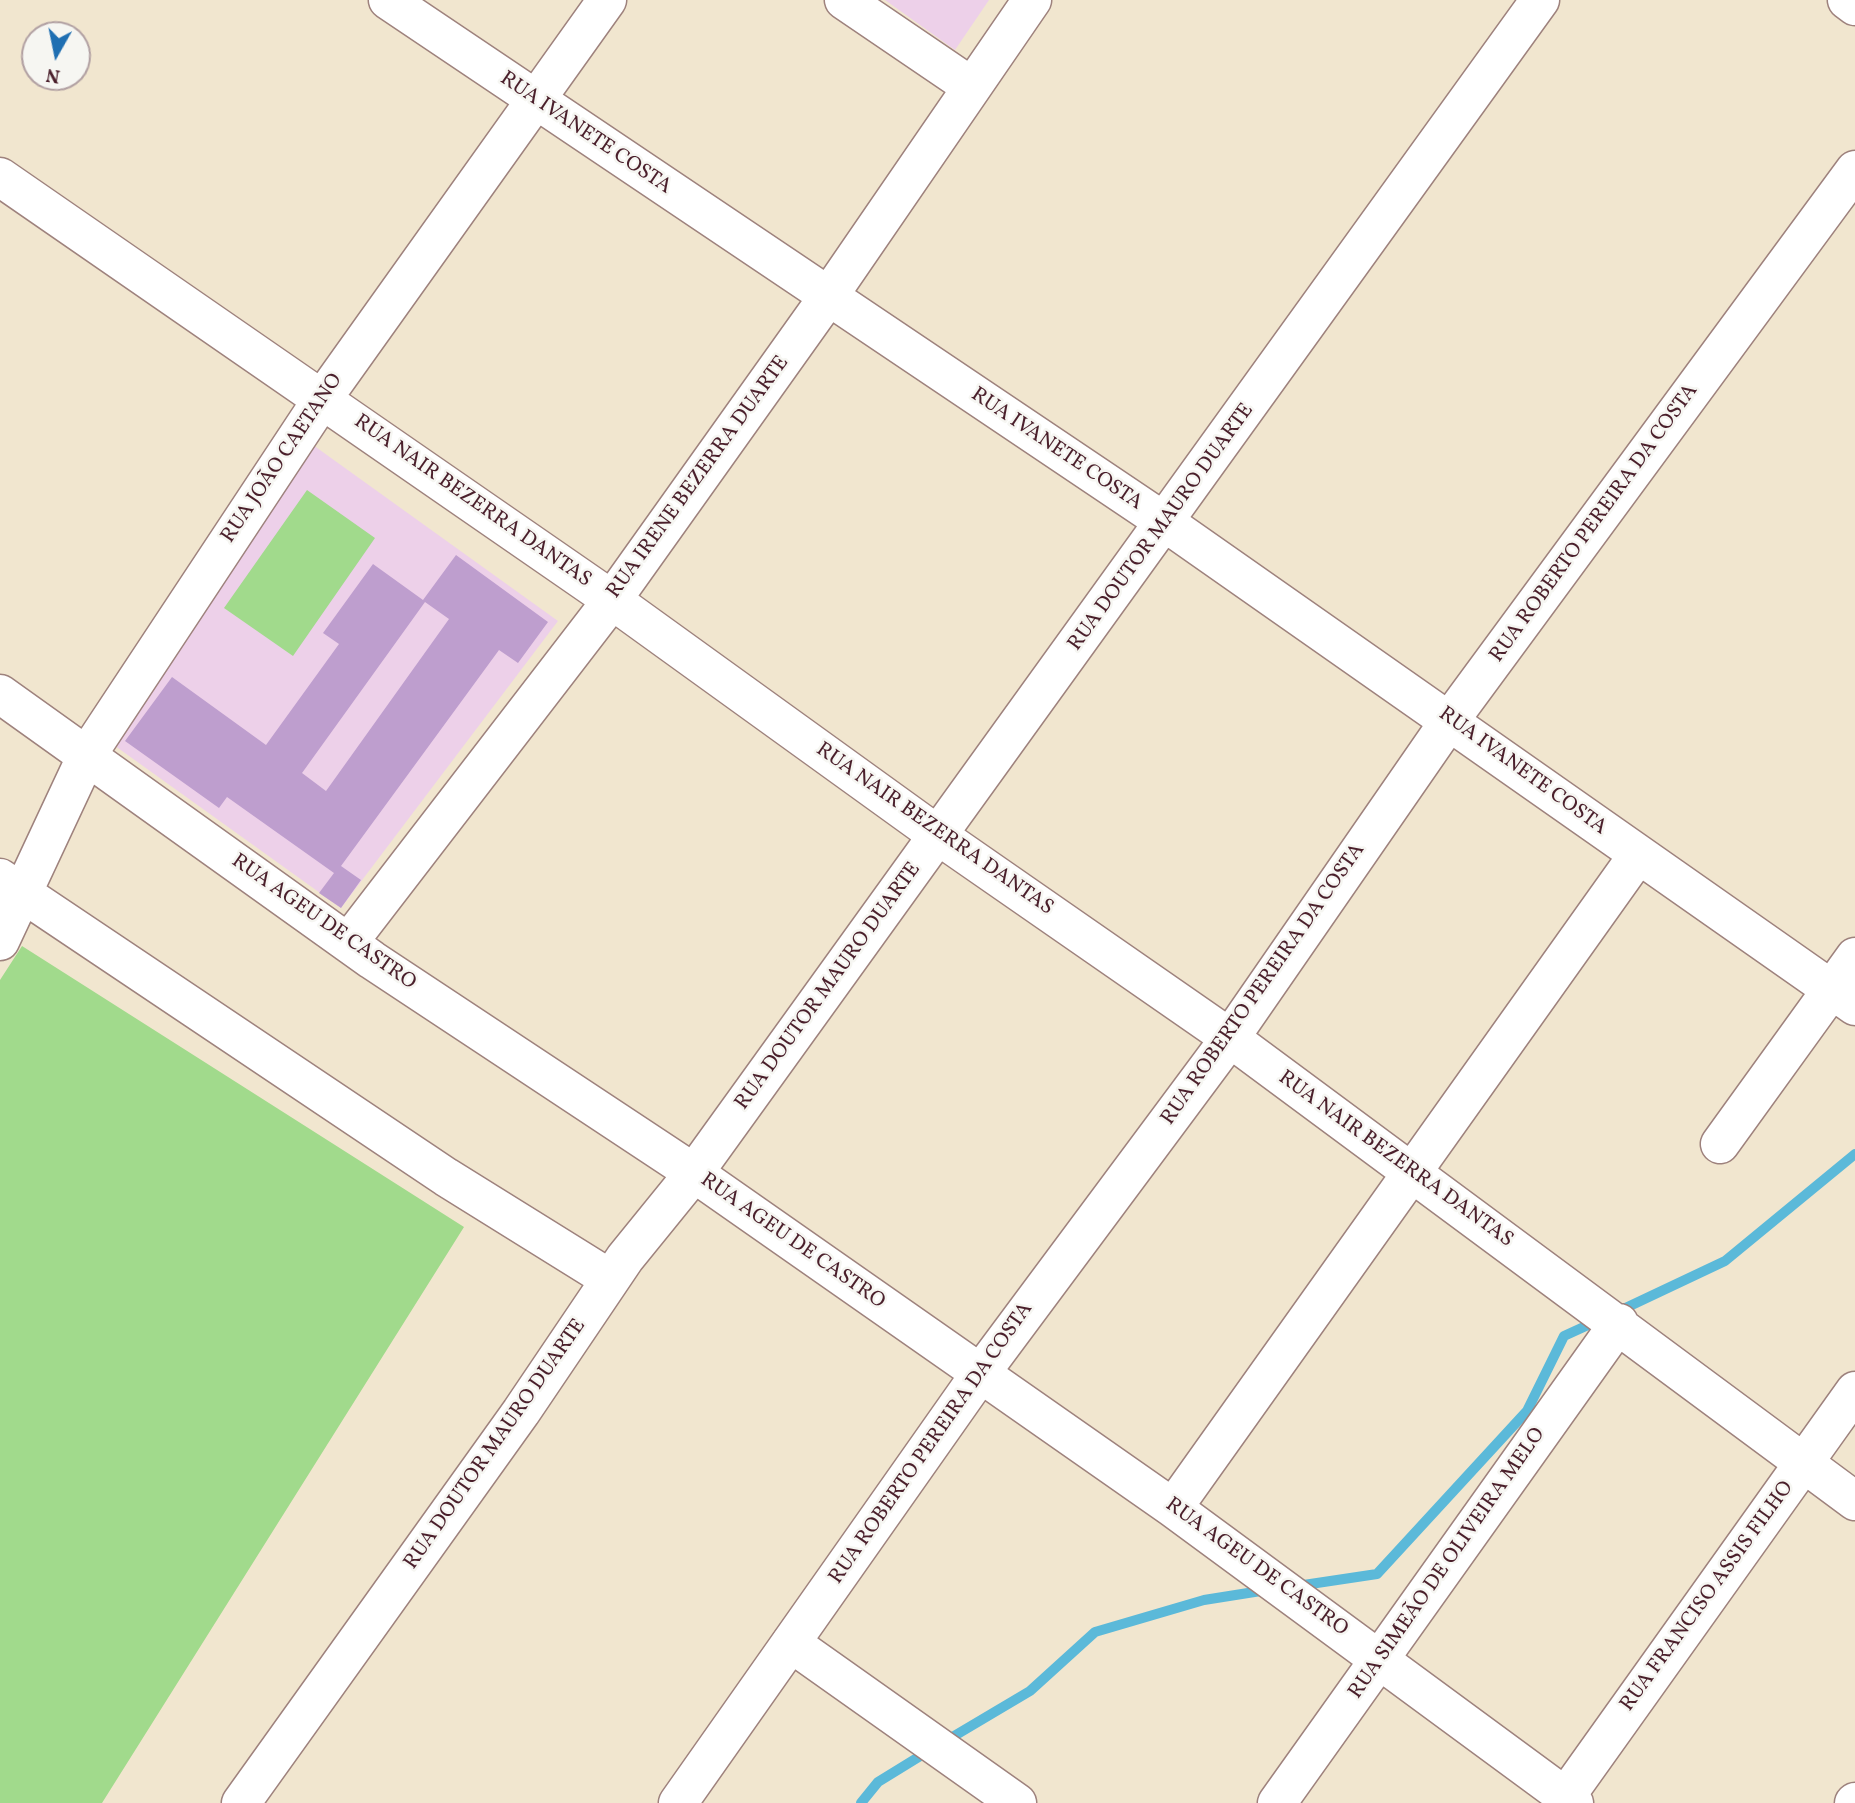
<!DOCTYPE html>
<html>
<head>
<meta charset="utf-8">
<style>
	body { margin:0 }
	#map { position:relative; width:1855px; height:1803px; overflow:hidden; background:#f1e6cf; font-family:Vollkorn,serif }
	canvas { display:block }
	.north { position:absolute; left:21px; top:21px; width:70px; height:70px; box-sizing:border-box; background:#f6f6f2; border:2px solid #b1a0a2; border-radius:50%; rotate:189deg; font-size:19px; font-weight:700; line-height:28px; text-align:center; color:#4a1f2b }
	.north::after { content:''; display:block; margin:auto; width:24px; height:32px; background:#1f6fb2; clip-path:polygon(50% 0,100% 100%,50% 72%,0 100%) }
</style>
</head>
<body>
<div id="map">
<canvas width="1855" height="1803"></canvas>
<div class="north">N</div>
</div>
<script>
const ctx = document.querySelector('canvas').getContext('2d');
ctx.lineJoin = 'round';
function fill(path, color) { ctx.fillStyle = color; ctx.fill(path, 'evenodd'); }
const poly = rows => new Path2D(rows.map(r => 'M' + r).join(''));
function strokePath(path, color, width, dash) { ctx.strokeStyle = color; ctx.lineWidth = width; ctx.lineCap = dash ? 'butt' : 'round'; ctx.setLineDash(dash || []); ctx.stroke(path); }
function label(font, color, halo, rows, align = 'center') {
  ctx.font = font + ' Vollkorn,serif'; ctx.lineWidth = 5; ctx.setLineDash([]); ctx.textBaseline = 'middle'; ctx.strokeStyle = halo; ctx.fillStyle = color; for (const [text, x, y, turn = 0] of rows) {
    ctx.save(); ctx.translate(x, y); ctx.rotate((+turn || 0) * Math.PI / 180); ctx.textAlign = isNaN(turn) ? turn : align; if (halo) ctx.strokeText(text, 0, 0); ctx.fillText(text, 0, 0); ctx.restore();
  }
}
fill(poly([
	[885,0,989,0,955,50],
	[313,445,558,621,341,908,104,738]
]), '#edd0e9');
fill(poly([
	[307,490,375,538,293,656,224,608],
	[22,946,464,1227,102,1803,0,1803,0,980]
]), '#a1da8c');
strokePath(poly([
	[1617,1312,1725,1261,1855,1154],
	[1297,1586,1377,1574,1527,1411,1564,1336,1599,1320],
	[944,1742,1030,1691,1095,1632,1204,1600,1267,1590],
	[861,1803,878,1782,930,1750]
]), '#5bb9d9', 10);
fill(poly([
	[456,555,548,622,518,663,499,650,341,866,361,880,341,908,319,893,334,873,227,797,219,808,125,741,172,677,266,745,339,644,323,633,373,564,423,600],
	[425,602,449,619,326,791,302,773]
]), '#be9ece');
const street = poly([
	[388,0,1166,523,1855,1006],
	[844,0,972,87],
	[0,177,612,600,939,836,1230,1038,1855,1501],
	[0,694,372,960,694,1173,1173,1508,1574,1803],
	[0,878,446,1177,610,1279],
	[0,941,87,755,323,398,607,0],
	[348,943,612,600,828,297,1032,0],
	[1720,1144,1855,957],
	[1173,1508,1638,855],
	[791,1643,1017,1803],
	[241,1803,521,1412,625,1258,694,1173,1540,0],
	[1277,1803,1619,1323],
	[1561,1803,1855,1391],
	[1854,1803,1855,1802]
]);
const secondary = poly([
	[1847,0,1855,6],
	[678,1803,980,1374,1230,1038,1450,720,1855,170]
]);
strokePath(street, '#9e827d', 41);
strokePath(secondary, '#9e827d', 41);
strokePath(street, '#fff', 38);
strokePath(secondary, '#fff', 38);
label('21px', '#4a1f2b', '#f6f6f2', [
	["RUA IVANETE COSTA",585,134,34],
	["RUA IVANETE COSTA",1056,450,34],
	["RUA JOÃO CAETANO",283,459,-56],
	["RUA IRENE BEZERRA DUARTE",699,478,-54],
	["RUA NAIR BEZERRA DANTAS",472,502,35],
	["RUA ROBERTO PEREIRA DA COSTA",1595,524,-54],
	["RUA DOUTOR MAURO DUARTE",1162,528,-54],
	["RUA IVANETE COSTA",1522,772,36],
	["RUA NAIR BEZERRA DANTAS",934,830,35],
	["RUA AGEU DE CASTRO",323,923,35],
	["RUA ROBERTO PEREIRA DA COSTA",1264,985,-55],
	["RUA DOUTOR MAURO DUARTE",829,987,-54],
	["RUA NAIR BEZERRA DANTAS",1395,1160,36],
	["RUA AGEU DE CASTRO",792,1242,35],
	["RUA ROBERTO PEREIRA DA COSTA",932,1444,-55],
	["RUA DOUTOR MAURO DUARTE",496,1445,-55],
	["RUA SIMEÃO DE OLIVEIRA MELO",1448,1564,-55],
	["RUA AGEU DE CASTRO",1256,1568,36],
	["RUA FRANCISO ASSIS FILHO",1708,1597,-54]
]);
</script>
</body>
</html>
